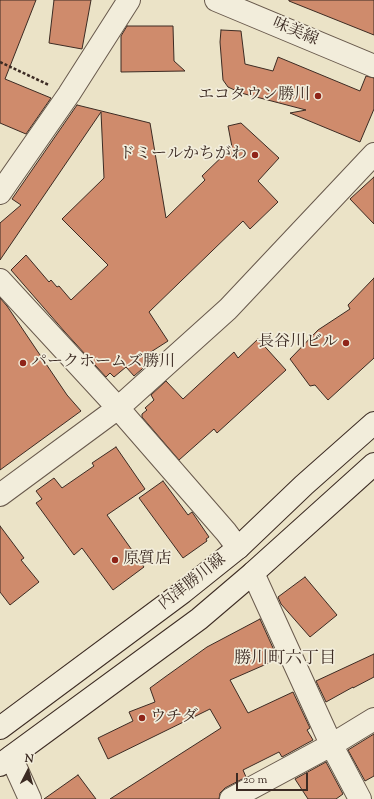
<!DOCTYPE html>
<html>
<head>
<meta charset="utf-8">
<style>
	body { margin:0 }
	#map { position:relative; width:374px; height:799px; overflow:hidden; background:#ebe3c7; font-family:"Sorts Mill Goudy",serif }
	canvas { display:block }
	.north { position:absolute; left:8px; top:751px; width:40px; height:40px; -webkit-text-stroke:3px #f2eddb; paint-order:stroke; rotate:6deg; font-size:11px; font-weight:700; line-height:16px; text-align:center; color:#3c2b23 }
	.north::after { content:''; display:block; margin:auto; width:14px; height:18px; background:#3c2b23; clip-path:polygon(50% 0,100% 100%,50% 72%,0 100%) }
	.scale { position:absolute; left:236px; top:773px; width:72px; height:18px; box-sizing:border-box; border:2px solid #3c2b23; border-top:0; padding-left:5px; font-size:12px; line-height:14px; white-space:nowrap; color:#3c2b23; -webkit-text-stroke:3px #f2eddb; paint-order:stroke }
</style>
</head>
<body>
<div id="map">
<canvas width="374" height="799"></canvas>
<div class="north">N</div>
<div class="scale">20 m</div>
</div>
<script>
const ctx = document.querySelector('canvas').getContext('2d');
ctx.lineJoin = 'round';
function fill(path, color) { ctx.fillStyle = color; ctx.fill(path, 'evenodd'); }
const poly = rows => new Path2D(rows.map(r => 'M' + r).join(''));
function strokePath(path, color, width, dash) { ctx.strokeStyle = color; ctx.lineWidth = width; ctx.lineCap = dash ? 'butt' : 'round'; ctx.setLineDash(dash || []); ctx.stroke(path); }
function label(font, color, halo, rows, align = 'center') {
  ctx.font = font + ' "Sorts Mill Goudy","Noto Serif JP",serif'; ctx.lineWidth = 3.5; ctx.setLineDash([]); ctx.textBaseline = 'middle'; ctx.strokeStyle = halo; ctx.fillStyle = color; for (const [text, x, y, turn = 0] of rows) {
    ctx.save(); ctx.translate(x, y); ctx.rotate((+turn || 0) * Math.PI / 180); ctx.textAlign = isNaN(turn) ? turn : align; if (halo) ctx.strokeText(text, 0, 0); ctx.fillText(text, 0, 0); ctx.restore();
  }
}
const building = poly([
	[0,0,36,0,5,79,51,98,26,134,0,123,0,0],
	[54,0,91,0,82,49,49,43,54,0],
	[289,0,374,0,374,35,289,1,289,0],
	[127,26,173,26,174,61,185,71,121,72,121,36,127,26],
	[221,30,241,31,245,64,273,71,278,57,360,91,366,76,374,78,374,109,360,142,290,113,306,110,241,93,228,87,223,80,220,42,221,30],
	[77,105,150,123,166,218,205,180,202,176,232,147,228,126,241,123,279,158,258,181,278,202,250,229,243,221,149,312,168,341,143,357,149,363,134,376,126,367,114,377,110,373,106,377,64,331,11,270,26,255,49,282,51,280,57,287,59,286,71,300,108,265,62,219,104,178,101,112,0,260,0,223,21,205,12,199,77,105],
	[374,177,374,224,350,199,374,177],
	[374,278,374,358,328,400,315,385,310,386,290,359,318,330,350,309,348,305,374,278],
	[0,298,7,306,67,395,81,411,0,470,0,298],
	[258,339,286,370,217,433,214,429,179,460,142,417,142,414,147,410,145,408,154,400,151,395,166,381,183,399,234,352,238,358,258,339],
	[116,447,145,489,107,515,144,567,113,590,82,548,74,555,36,503,42,499,36,491,54,478,62,488,94,466,92,463,116,447],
	[163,481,188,515,192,512,209,537,206,539,207,541,183,558,139,498,163,481],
	[0,526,24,558,21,560,39,582,10,605,0,592,0,526],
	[305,577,337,615,310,637,281,604,278,597,305,577],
	[260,619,278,659,230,680,248,713,293,692,310,728,307,730,313,740,282,757,279,752,243,770,246,777,225,788,220,793,219,799,110,799,221,728,210,709,108,759,98,738,133,721,129,712,155,702,150,688,165,677,207,647,260,619],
	[374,654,374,677,353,688,353,687,326,702,316,681,374,654],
	[374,734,374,776,365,781,348,750,374,734],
	[326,762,343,794,336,799,308,799,295,779,326,762],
	[78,775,96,799,44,799,78,775]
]);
fill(building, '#cf8b6c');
strokePath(building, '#3c2b23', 1);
const minor = poly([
	[0,193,69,94,129,0],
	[0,280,118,408,226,532,238,548],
	[0,495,118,408,228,309,374,154],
	[253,573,331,744,360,799],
	[11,757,30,799],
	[231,799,333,744,374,719]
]);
const tertiary = poly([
	[216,0,374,66]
]);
const secondary = poly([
	[0,728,183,592,238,548,304,485,374,423],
	[0,765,199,619,253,573,374,464]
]);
strokePath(minor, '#68594c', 24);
strokePath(tertiary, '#68594c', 24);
strokePath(secondary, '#3c2b23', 24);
strokePath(poly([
	[0,62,49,85]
]), '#3c2b23', 2.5, [3, 2]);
strokePath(minor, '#f2eddb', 22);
strokePath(tertiary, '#f2eddb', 22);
strokePath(secondary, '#f2eddb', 22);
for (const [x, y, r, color] of [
	[318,96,4,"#8f2418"],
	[255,155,4,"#8f2418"],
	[346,343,4,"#8f2418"],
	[23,363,4,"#8f2418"],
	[115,560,4,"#8f2418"],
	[142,718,4,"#8f2418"]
]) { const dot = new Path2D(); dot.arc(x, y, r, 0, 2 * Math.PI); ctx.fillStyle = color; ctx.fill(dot); strokePath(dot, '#f2eddb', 1.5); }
label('16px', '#3c2b23', '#f2eddb', [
	["味美線",295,33,23],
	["内津勝川線",193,583,-38]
]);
label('16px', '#3c2b23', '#f2eddb', [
	["エコタウン勝川",310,96],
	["ドミールかちがわ",247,155],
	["長谷川ビル",338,343],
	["パークホームズ勝川",31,363,"left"],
	["原質店",123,560,"left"],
	["ウチダ",150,718,"left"]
], 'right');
label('17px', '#3c2b23', '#f2eddb', [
	["勝川町六丁目",285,660]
]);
</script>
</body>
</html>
